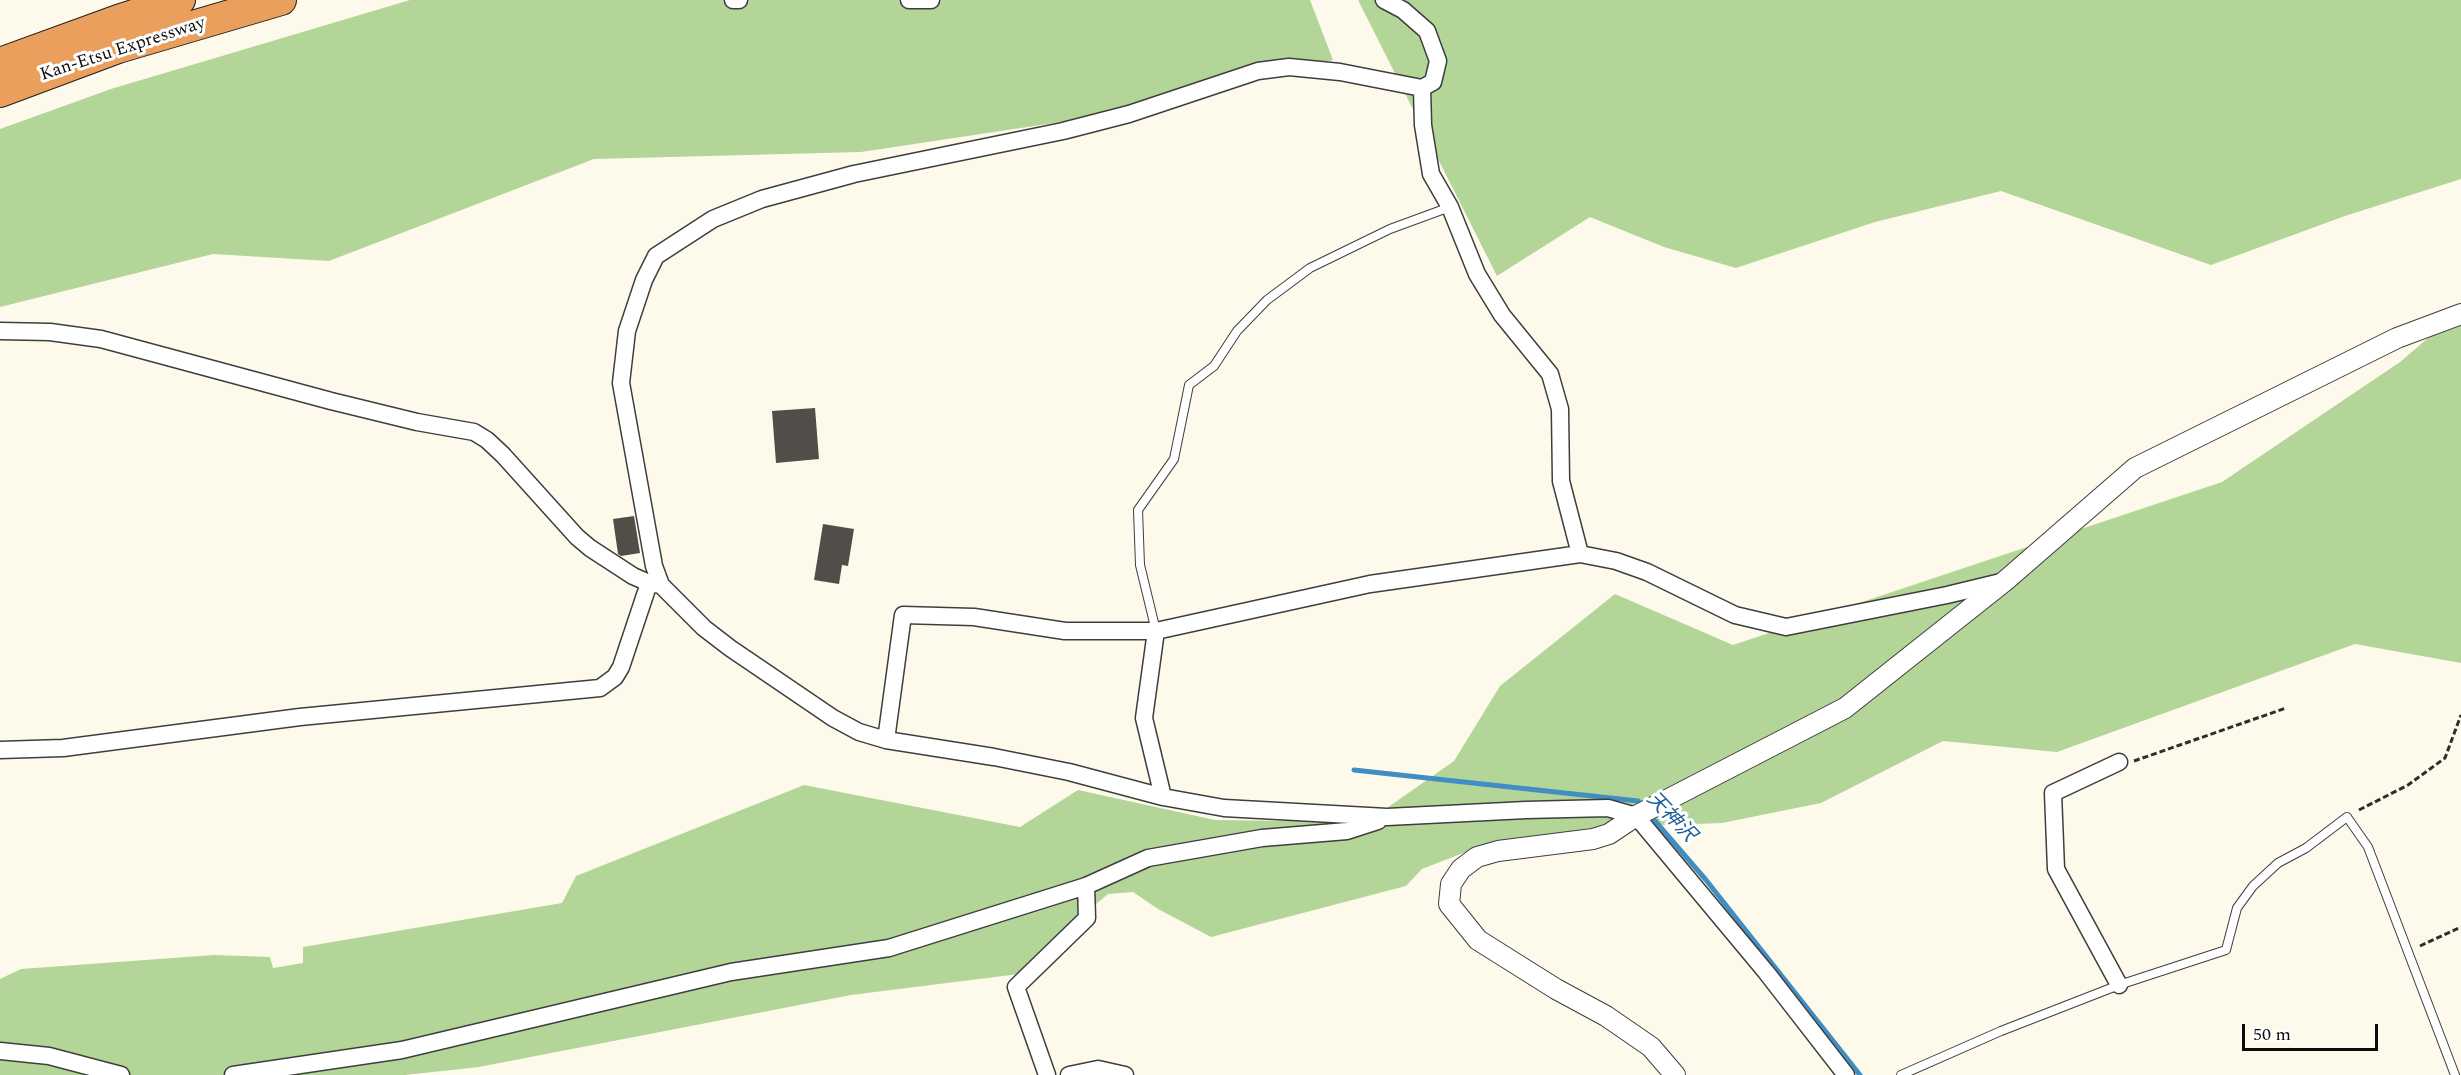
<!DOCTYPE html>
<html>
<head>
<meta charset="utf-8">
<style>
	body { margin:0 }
	#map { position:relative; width:2461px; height:1075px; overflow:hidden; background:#fefaeb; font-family:Spectral,serif }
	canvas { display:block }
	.scale { position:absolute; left:2242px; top:1024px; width:136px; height:27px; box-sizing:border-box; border:3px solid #0b0b0b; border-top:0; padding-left:8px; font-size:18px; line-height:21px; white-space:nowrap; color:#0b0b0b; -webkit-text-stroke:4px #fff; paint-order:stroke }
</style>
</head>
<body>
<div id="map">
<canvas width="2461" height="1075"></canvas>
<div class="scale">50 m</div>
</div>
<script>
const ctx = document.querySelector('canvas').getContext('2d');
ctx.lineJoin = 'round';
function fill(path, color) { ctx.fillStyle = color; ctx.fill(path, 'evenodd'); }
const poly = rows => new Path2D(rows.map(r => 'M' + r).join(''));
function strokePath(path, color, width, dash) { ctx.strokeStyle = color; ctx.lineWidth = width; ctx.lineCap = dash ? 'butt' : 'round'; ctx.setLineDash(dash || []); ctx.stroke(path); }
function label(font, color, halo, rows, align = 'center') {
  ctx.font = font + ' Spectral,"Noto Sans JP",serif'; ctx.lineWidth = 6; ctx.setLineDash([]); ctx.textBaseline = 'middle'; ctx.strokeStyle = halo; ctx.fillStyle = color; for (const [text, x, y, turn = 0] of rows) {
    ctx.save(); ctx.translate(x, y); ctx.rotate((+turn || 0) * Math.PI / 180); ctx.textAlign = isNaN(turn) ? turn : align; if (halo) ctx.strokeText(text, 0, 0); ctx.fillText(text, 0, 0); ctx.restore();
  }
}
fill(poly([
	[410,0,1310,0,1333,60,1127,112,861,152,594,159,329,261,213,254,0,307,0,129,111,89],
	[1358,0,2461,0,2461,179,2345,216,2211,265,2001,191,1875,222,1736,268,1664,247,1590,217,1497,276],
	[2461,310,2461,663,2355,644,2057,752,1943,741,1821,803,1722,823,1591,828,1489,843,1422,869,1406,886,1211,937,1158,909,1133,892,1108,894,1066,929,1035,972,851,995,479,1067,405,1075,0,1075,0,979,21,969,214,955,270,957,273,968,303,963,303,947,562,903,576,876,804,785,1020,827,1078,790,1215,820,1367,822,1454,761,1500,686,1615,594,1733,645,2222,482,2400,362]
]), '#b3d598');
strokePath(poly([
	[1354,770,1638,801,1642,807],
	[1649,814,1706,880,1860,1075]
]), '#408ec3', 5);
fill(poly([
	[815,408,819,459,776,463,772,411],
	[634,516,640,553,621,556,618,554,613,519],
	[823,524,854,529,848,566,842,565,839,584,814,580]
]), '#534d49');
const service = poly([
	[1156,631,1140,565,1138,510,1174,459,1189,385,1214,366,1237,331,1267,300,1310,268,1390,229,1450,207],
	[1901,1075,2001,1031,2119,985,2226,950,2237,908,2253,886,2278,863,2306,848,2347,817,2368,847,2455,1075]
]);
const minor = poly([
	[733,0,739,0],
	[909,0,931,0],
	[1384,0,1403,10,1427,31,1438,61,1433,82,1422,88,1340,72,1289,67,1258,71,1129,114,1063,131,854,174,762,199,713,219,656,256,644,280,627,331,621,383,654,566,661,585,704,628,730,648,833,718,859,732,886,740,994,757,1069,772,1163,797,1224,808,1387,817,1526,810,1608,808,1636,816,1766,972,1846,1075],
	[1422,88,1423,125,1431,174,1450,207,1477,274,1502,315,1550,374,1560,409,1561,481,1580,554],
	[0,331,50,332,101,339,331,401,417,422,474,432,487,440,503,455,577,537,590,548,633,576,649,583,661,585],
	[1156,631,1144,718,1163,797],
	[886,740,903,615,974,617,1065,631,1156,631,1370,584,1580,554,1616,561,1647,572,1735,615,1786,627,1947,595,2005,581],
	[0,750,63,748,300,717,600,688,615,677,621,667,649,583],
	[2119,762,2053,793,2056,869,2119,985],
	[0,1051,49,1056,121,1075],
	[233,1075,402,1050,731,972,889,948,1086,886,1148,858,1262,838,1347,831,1378,821],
	[1047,1075,1016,987,1087,918,1086,886],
	[1069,1075,1098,1069,1125,1075]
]);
const tertiary = poly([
	[1675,1075,1651,1047,1606,1016,1556,989,1478,940,1449,904,1451,884,1461,869,1477,857,1498,851,1593,839,1609,834,1636,816,1845,708,2005,581,2135,468,2397,338,2461,314]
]);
const motorway = poly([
	[0,63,118,20,180,0],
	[0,92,118,48,281,0]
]);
strokePath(service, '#3e3e3e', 10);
strokePath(minor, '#3e3e3e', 19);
strokePath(tertiary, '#3e3e3e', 22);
strokePath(motorway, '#1c1c1c', 32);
strokePath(poly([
	[2134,761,2286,708],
	[2359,810,2408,785,2445,758,2461,715],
	[2420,946,2461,927]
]), '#2d2d2d', 3, [6, 3]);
strokePath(service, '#fff', 8);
strokePath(minor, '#fff', 16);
strokePath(tertiary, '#fff', 20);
strokePath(motorway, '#ea9f5d', 30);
label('18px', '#0b0b0b', '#fff', [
	["Kan-Etsu Expressway",123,50,-18]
]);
label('italic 20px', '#1e5f93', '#fff', [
	["天神沢",1670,818,46]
]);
</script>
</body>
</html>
